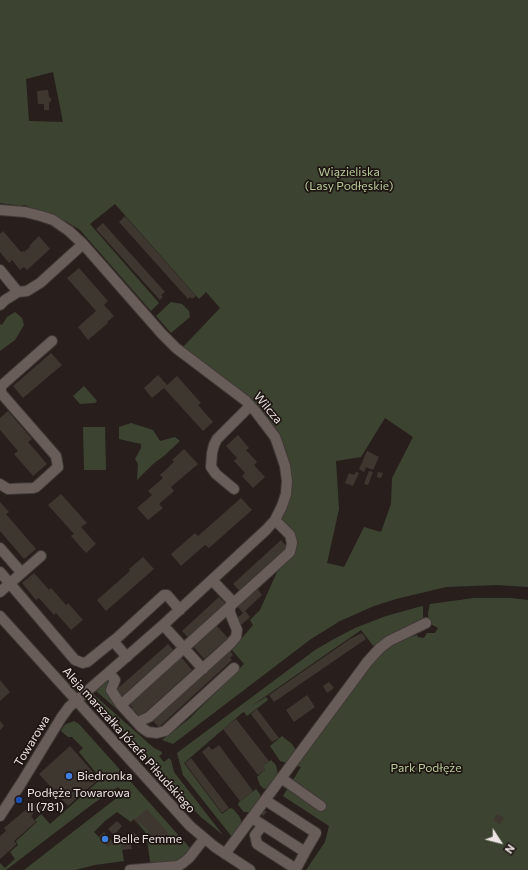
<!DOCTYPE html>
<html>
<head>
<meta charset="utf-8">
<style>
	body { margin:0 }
	#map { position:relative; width:528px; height:870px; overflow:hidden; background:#281f1c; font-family:Commissioner,sans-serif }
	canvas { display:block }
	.north { position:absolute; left:480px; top:822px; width:40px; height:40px; -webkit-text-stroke:3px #1f1613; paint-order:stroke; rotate:126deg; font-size:11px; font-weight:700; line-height:16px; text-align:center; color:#ece5e3 }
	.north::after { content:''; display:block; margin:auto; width:14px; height:18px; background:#ece5e3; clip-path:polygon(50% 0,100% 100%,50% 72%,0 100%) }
</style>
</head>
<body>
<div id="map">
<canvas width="528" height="870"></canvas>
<div class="north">N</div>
</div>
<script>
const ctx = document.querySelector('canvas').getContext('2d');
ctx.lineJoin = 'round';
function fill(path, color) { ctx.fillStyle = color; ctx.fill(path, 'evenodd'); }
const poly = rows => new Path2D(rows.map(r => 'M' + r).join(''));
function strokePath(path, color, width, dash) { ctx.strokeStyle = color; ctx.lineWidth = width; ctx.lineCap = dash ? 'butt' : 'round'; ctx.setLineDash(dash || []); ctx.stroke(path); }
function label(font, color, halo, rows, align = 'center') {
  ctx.font = font + ' Commissioner,sans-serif'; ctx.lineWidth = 3.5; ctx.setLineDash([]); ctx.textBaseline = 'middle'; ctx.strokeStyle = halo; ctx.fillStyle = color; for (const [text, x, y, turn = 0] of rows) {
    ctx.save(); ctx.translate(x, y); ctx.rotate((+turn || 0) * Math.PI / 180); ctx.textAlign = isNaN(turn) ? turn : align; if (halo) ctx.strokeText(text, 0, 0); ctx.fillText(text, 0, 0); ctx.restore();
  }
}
fill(poly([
	[0,0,528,0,528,587,497,585,446,587,396,599,374,606,340,621,311,639,173,744,162,740,189,719,244,664,232,650,253,625,250,620,260,610,277,572,292,555,280,521,289,464,286,450,277,430,253,402,183,347,220,308,206,292,199,299,115,204,90,224,159,303,151,311,80,230,67,222,35,211,25,205,21,206,0,203],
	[53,72,63,122,29,121,26,79],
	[385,418,413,437,392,478,391,504,381,532,364,527,344,567,327,563,339,509,336,461,361,457],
	[171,302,182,304,189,311,190,317,171,333,156,316],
	[15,312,22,318,24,325,15,340,0,351,0,324,2,325,7,317],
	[84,386,97,401,95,403,80,404,73,396],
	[131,423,153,430,160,441,175,437,180,441,165,455,153,464,137,480,138,464,135,459,141,448,141,444,119,439,119,427],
	[83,427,105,427,106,470,84,470],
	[474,598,511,598,528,600,528,870,306,870,325,842,329,826,283,796,301,767,297,766,376,659,387,648,398,641,417,635,418,637,424,638,427,633,435,633,438,628,429,623,428,613,430,604],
	[422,606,423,607,423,620,375,648,361,630,250,707,266,697,268,700,247,716,244,712,242,713,184,763,222,814,230,808,233,809,239,816,241,820,241,825,232,837,183,775,177,753,315,650,334,639,355,628,386,616],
	[111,678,127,718,96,691],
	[92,693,154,748,162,752,162,754,159,756,164,762,169,758,171,760,174,772,223,835,202,818,192,808,91,695],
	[74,721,79,724,190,848,187,853,178,861,151,864,150,861,146,833,134,819,131,822,117,812,105,821,94,832,108,846,117,839,121,843,124,861,95,865,75,870,24,870,123,793,118,787,94,803,6,870,0,870,0,863,5,868,15,859,10,852,18,845,16,841,37,822,35,820,41,814,50,824,101,779,79,752,83,748,72,737,68,737,61,731,63,727,66,724],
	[282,736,292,744,296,750,294,753,287,763,280,761,270,746],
	[271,760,276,765,278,775,268,788,264,789,260,785,257,777,265,770,262,766],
	[256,789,260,794,260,799,252,812,244,812,238,805,239,802]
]), '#3c4431');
fill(poly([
	[48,90,49,97,51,98,51,101,49,103,49,110,44,110,44,104,38,104,37,91],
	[125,216,196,296,192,299,190,297,188,299,119,222],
	[103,223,165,292,161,295,163,297,160,300,96,229],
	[3,231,21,252,23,251,24,252,30,247,29,246,39,236,50,249,27,270,24,267,20,270,12,260,9,263,0,252,0,234],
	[79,268,108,301,104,305,114,316,107,322,108,323,88,340,78,327,96,311,67,278],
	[51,353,62,365,23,398,13,386],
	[158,375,167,385,177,376,201,403,198,405,213,422,203,431,164,388,152,398,144,388],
	[8,411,32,439,28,442,47,464,33,476,14,454,18,451,0,430,0,418],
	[238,435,249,448,246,450,257,462,254,465,265,477,253,488,242,476,245,473,234,461,237,458,226,446],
	[184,449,198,464,171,487,174,491,159,504,163,508,148,520,137,508,152,495,148,491,163,478,160,475,174,462,172,460],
	[367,451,379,457,373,470,366,467,364,472,359,469],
	[369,471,373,472,368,485,364,484],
	[356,472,359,473,353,486,345,483,349,473,354,475],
	[378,472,383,473,381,478,377,477],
	[61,494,87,523,81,527,96,544,86,553,71,536,74,534,48,505],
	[241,498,252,510,209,548,205,545,181,566,171,554,195,533,198,536],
	[0,502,9,512,6,514,36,549,24,559,0,531],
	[281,540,287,547,239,590,233,584],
	[143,557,154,569,106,611,97,600,130,571,129,569],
	[34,573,49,590,51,588,66,605,68,603,83,620,71,630,56,613,54,615,39,598,36,600,22,583],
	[257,588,262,595,245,611,250,617,241,625,236,619,243,613,237,606],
	[219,597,225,603,188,637,182,631],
	[216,625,228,638,204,659,193,646],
	[362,633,366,639,274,702,269,695,350,639],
	[168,644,173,650,122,696,116,690],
	[230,651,233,655,230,658,232,660,159,727,153,721],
	[181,657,192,670,140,717,135,711,133,713,130,710,133,708,129,704],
	[0,680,10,692,0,701],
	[329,682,334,688,327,693,323,686],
	[307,695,315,707,294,722,286,710],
	[257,709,279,738,272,742,251,714],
	[236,719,269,761,262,766,265,770,258,775,223,729],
	[0,721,4,726,0,730],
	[219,745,253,791,240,801,202,752,209,746,212,750],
	[70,746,99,779,68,806,39,774],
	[191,758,229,808,222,813,185,763],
	[38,802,42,808,37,813,32,806],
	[29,807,34,813,31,816,36,822,14,841,17,844,0,859,0,836,6,831,9,835,4,828],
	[147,809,168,833,169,838,150,840,150,833,140,823,138,824,134,820],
	[264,810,267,812,263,816,261,814],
	[496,814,504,817,501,823,499,825,498,823,493,821],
	[117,821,122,826,114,835,108,829],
	[104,832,113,842,108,846,99,837],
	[133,832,138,836,139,841,133,841,131,843,132,849,122,850,121,843]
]), '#3e3730');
const minor = poly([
	[0,210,25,212,41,216,53,220,69,231,83,244,162,334,176,348,246,401,256,412,275,437,279,448,285,466,287,481,286,494,282,506,275,520,266,530,163,625,69,707,61,718,22,782,0,816],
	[0,270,18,292],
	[0,305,5,300,18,292,27,291,40,283,83,244],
	[0,484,8,489,33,488,36,487,58,467,56,456,1,393,1,386,52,341],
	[234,489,216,474,211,467,212,453,214,445,217,439,250,406],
	[0,548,21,572],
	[0,572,75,660,83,663,87,662,113,641],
	[212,580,234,603],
	[0,592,41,556],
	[0,616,190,826,215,847,250,870],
	[163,625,203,669],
	[127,657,113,641,117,638,164,595,167,595,180,610],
	[109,673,115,680,111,690,121,705,141,727,148,732,157,733,165,731,234,668],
	[121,705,290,552,292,543,290,535,275,520],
	[138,722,149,717,230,644,236,637,237,630,230,613,230,606],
	[281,778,321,806],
	[252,818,305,852,316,833,265,800],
	[263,825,255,835,257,844,296,869,305,852],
	[225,854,368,661,380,648,389,641,426,623],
	[130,870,178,866,183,863,189,858,204,839]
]);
strokePath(minor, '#413937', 12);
strokePath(minor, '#685d59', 10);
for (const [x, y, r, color] of [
	[69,776,4,"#3f7fe0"],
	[19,800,4,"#1a4fb4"],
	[105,839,4,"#3f7fe0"]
]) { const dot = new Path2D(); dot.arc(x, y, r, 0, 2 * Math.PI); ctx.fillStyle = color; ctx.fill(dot); strokePath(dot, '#1f1613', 1.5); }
label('12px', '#b6cb99', '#1f1613', [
	["Wiązieliska",349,172],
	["(Lasy Podłęskie)",349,186],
	["Park Podłęże",426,768]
]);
label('12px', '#ece5e3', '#1f1613', [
	["Wilcza",268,408,50],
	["Aleja marszałka Józefa Piłsudskiego",129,740,48],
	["Towarowa",32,741,-59]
]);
label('12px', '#ece5e3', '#1f1613', [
	["Biedronka",77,776],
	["Podłęże Towarowa",27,793],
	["II (781)",27,807],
	["Belle Femme",113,839]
], 'left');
</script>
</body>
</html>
